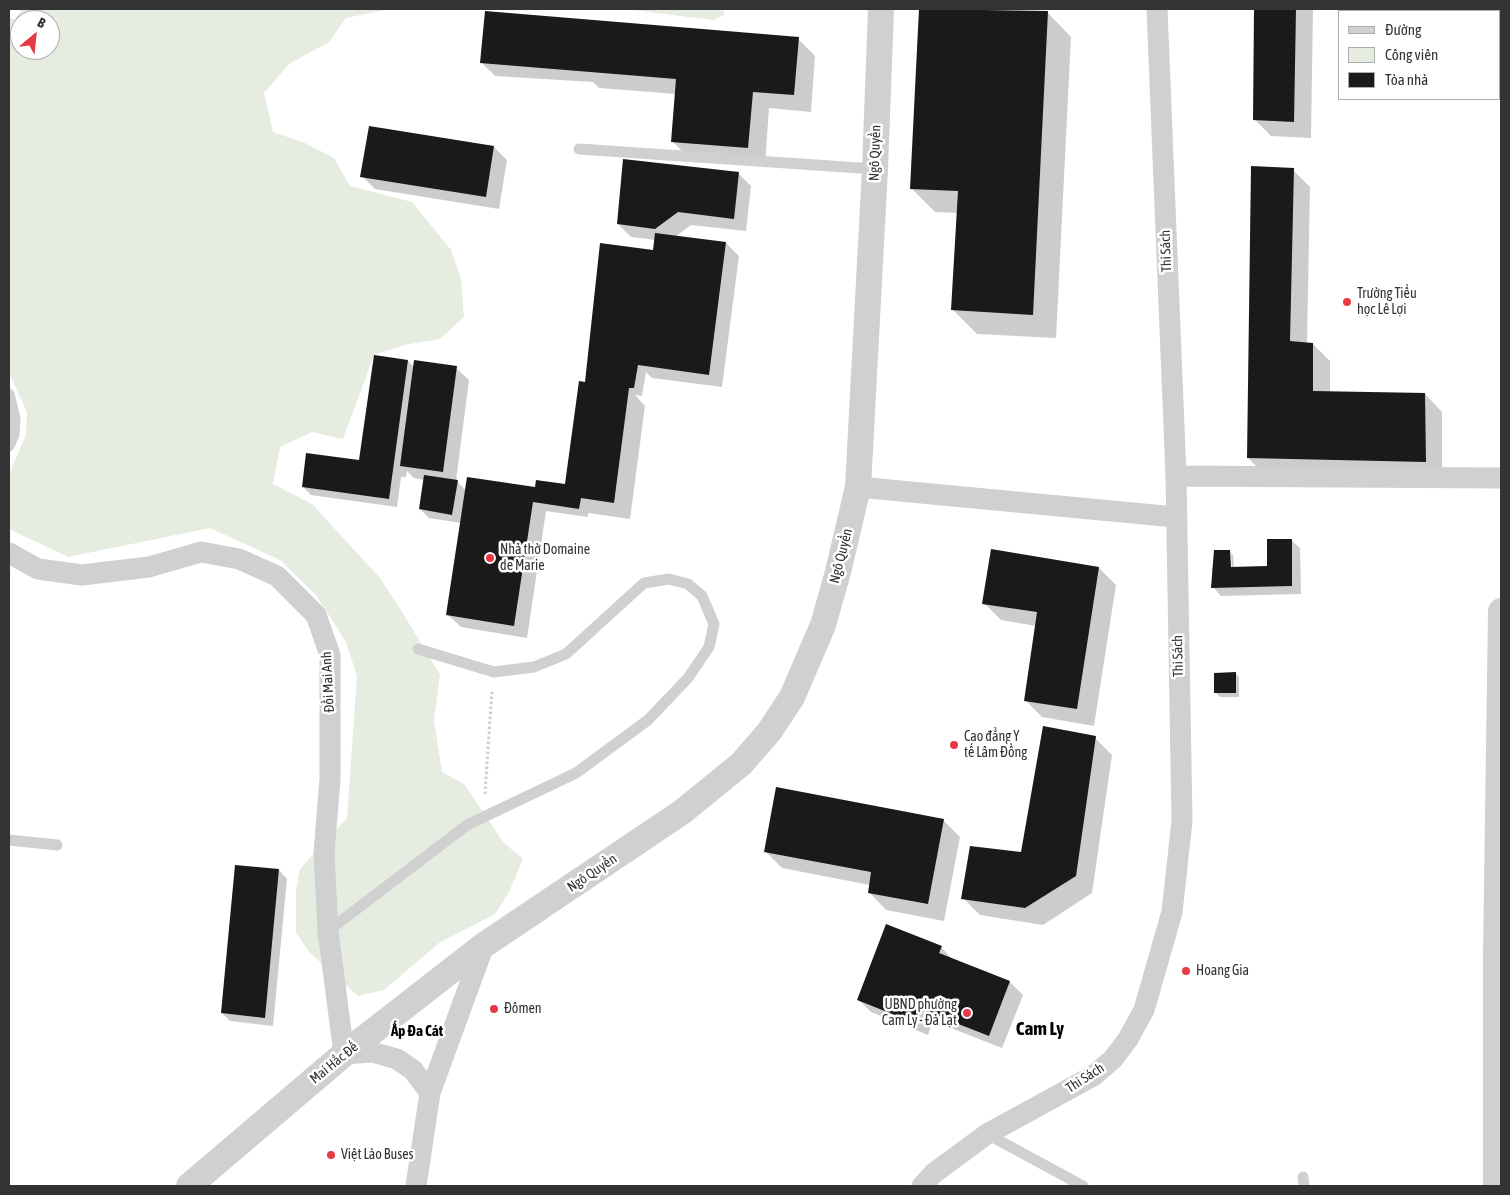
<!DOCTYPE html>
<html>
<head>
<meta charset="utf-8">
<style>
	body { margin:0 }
	#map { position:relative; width:1510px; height:1195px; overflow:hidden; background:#fff; font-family:"Asap Condensed",sans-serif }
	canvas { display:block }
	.frame { position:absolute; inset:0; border:10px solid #333; pointer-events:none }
	.legend { position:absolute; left:1338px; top:10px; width:162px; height:90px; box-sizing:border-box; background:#fff; border:1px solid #adadad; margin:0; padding:6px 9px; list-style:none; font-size:15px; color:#333 }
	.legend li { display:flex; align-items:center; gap:10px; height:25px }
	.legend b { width:25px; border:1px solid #adadad }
	.north { position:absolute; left:10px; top:10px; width:50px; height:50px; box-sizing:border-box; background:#fff; border:1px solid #adadad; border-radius:50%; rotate:28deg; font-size:14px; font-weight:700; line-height:20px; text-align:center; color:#333 }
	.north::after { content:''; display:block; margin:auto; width:18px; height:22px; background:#e63946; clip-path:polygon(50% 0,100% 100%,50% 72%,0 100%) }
</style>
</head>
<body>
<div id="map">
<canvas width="1510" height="1195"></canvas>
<div class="frame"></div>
<ul class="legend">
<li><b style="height:6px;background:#d0d0d0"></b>Đường</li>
<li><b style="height:14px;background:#e6ecdf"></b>Công viên</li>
<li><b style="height:14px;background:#1a1a1a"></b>Tòa nhà</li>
</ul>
<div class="north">B</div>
</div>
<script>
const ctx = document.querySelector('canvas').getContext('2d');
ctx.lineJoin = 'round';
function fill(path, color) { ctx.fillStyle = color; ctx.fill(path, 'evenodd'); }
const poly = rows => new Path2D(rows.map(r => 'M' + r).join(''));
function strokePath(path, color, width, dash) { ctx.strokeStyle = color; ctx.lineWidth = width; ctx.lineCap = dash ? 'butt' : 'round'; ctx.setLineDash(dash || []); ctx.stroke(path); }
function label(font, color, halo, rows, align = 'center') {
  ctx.font = font + ' "Asap Condensed",sans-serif'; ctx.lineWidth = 5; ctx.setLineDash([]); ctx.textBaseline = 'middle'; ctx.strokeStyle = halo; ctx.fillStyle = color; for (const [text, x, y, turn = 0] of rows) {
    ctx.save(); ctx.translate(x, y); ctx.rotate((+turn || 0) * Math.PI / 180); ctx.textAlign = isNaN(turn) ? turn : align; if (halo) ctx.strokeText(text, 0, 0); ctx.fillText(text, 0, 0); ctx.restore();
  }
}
fill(poly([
	[22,9,389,9,346,18,329,42,289,64,264,93,273,132,305,143,334,158,350,186,412,202,451,250,461,279,464,317,440,339,404,345,374,355,343,439,312,432,280,447,273,484,312,504,380,578,404,615,440,675,434,720,442,772,464,784,504,843,523,859,509,892,495,914,439,943,384,990,358,996,309,952,296,932,296,890,300,869,347,818,357,676,346,642,316,595,280,560,210,528,68,557,9,529,9,474,26,435,27,412,9,373,9,17,15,20],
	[20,20,50,20,50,50,20,50],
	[624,9,722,9,725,15,713,20]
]), '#e6ecdf');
fill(poly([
	[920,9,1047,12,1071,37,1056,338,977,334,953,310,958,213,935,212,911,188],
	[1256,9,1313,9,1311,138,1271,136,1254,119],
	[798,39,815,56,811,112,769,108,765,165,689,158,672,141,676,94,599,88,593,82,495,76,482,63],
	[494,147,507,160,499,209,375,189,362,176],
	[1293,170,1310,187,1307,343,1313,344,1330,361,1330,392,1425,394,1442,412,1442,479,1265,475,1248,458],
	[738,173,751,186,746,231,691,225,675,237,726,243,739,256,722,387,652,378,646,372,642,396,635,395,645,406,630,519,588,513,588,517,546,511,527,638,461,627,448,615,461,523,429,518,420,509,425,480,414,478,407,471,406,477,401,477,397,507,311,495,303,487,363,462,408,361,415,368,456,368,469,380,456,481,466,490,566,486,586,383,654,252,656,240,631,237,618,224],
	[1291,540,1300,548,1301,594,1221,596,1213,587,1212,568,1216,568,1229,551,1233,555,1234,568,1268,568],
	[1229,553,1231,553,1232,573,1230,573],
	[1099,568,1116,585,1094,726,1042,717,1025,700,1036,626,1001,620,984,603],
	[1235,673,1239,677,1239,697,1220,697,1216,693],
	[1095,738,1112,755,1092,893,1043,925,980,915,963,898,1022,854],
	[943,820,960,837,944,921,886,910,869,892,870,885,782,868,765,851],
	[279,870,287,879,273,1026,230,1021,222,1013],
	[941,947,954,961,1010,982,1023,995,1002,1048,933,1021,928,1035,871,1012,858,999]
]), '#0003');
fill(poly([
	[919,9,1048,11,1033,315,951,310,958,191,910,189],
	[1254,9,1296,9,1294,122,1253,120],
	[485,11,799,37,794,95,753,92,748,148,671,142,676,79,480,63],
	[369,126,494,146,486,197,360,177],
	[623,159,739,172,734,219,678,212,655,229,617,224],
	[1251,166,1294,168,1290,341,1313,343,1313,391,1425,393,1426,462,1247,458],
	[655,233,726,242,709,375,638,365,634,388,629,388,614,503,581,498,579,509,533,502,514,626,446,615,467,477,535,487,536,480,565,484,579,381,585,382,600,243,653,250],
	[374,355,408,360,389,499,302,487,306,453,359,460],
	[414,360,457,366,443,472,400,466],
	[424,475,458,480,452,515,419,509],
	[1267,539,1292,539,1292,586,1211,588,1214,550,1230,550,1231,567,1267,566],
	[991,549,1099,567,1077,709,1024,701,1037,612,982,604],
	[1236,672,1236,693,1214,693,1214,673],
	[1043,726,1096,736,1076,876,1025,908,961,899,970,846,1021,852],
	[776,787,944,819,928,904,868,893,871,872,764,852],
	[235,865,279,869,265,1018,221,1013],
	[886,924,942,946,939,953,1010,981,989,1036,920,1009,915,1023,857,1000]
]), '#1a1a1a');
strokePath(poly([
	[485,794,492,690]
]), '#cdcdcd', 3, [2.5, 2.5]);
strokePath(poly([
	[579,149,875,169],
	[9,394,15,418,14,435,9,446],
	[9,840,57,845],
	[328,931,467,825,576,773,648,720,688,678,709,647,714,624,702,596,688,584,669,579,644,583,566,654,534,667,494,672,418,649],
	[987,1134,1083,1186],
	[1303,1177,1304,1186]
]), '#d0d0d0', 11);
strokePath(poly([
	[1176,476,1501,478],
	[858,487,1175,517],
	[9,553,38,569,82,575,149,567,201,552,239,559,277,576,316,615,330,655,330,779,324,853,328,931,344,1054,372,1052,397,1059,413,1070,430,1093],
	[416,1186,430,1093,484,945],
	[922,1186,934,1173,987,1134,1093,1076,1113,1059,1128,1039,1144,1010,1172,912,1182,821,1176,476,1157,9]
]), '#d0d0d0', 21);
strokePath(poly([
	[189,1186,344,1054,484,945,682,812,741,764,769,732,792,697,823,625,838,572,858,487,875,169,881,9],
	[1496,1186,1496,954,1501,611]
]), '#d0d0d0', 26);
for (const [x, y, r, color] of [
	[1347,302,5,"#e63946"],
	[490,558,5,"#e63946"],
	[954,745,5,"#e63946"],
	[1186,971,5,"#e63946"],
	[494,1009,5,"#e63946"],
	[967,1013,5,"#e63946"],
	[331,1155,5,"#e63946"]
]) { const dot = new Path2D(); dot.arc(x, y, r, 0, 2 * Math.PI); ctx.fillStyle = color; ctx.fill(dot); strokePath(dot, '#fff', 2); }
label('14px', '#333', '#fff', [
	["Ngô Quyền",875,153,-88],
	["Thi Sách",1166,251,-92],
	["Ngô Quyền",841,556,-76],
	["Thi Sách",1178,656,-91],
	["Đồi Mai Anh",328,682,-93],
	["Ngô Quyền",592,873,-34],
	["Mai Hắc Đế",334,1063,-39],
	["Thi Sách",1085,1078,-33]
]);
label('14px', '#333', '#fff', [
	["Trường Tiểu",1357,294],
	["học Lê Lợi",1357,310],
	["Nhà thờ Domaine",500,550],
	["de Marie",500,566],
	["Cao đẳng Y",964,737],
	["tế Lâm Đồng",964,753],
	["Hoang Gia",1196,971],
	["UBND phường",957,1005,"right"],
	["Cam Ly - Đà Lạt",957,1021,"right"],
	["Đômen",504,1009],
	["Việt Lào Buses",341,1155]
], 'left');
label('bold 15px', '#000', '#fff', [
	["Ấp Đa Cát",417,1031]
]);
label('bold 19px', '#000', '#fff', [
	["Cam Ly",1040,1029]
]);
</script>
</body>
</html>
